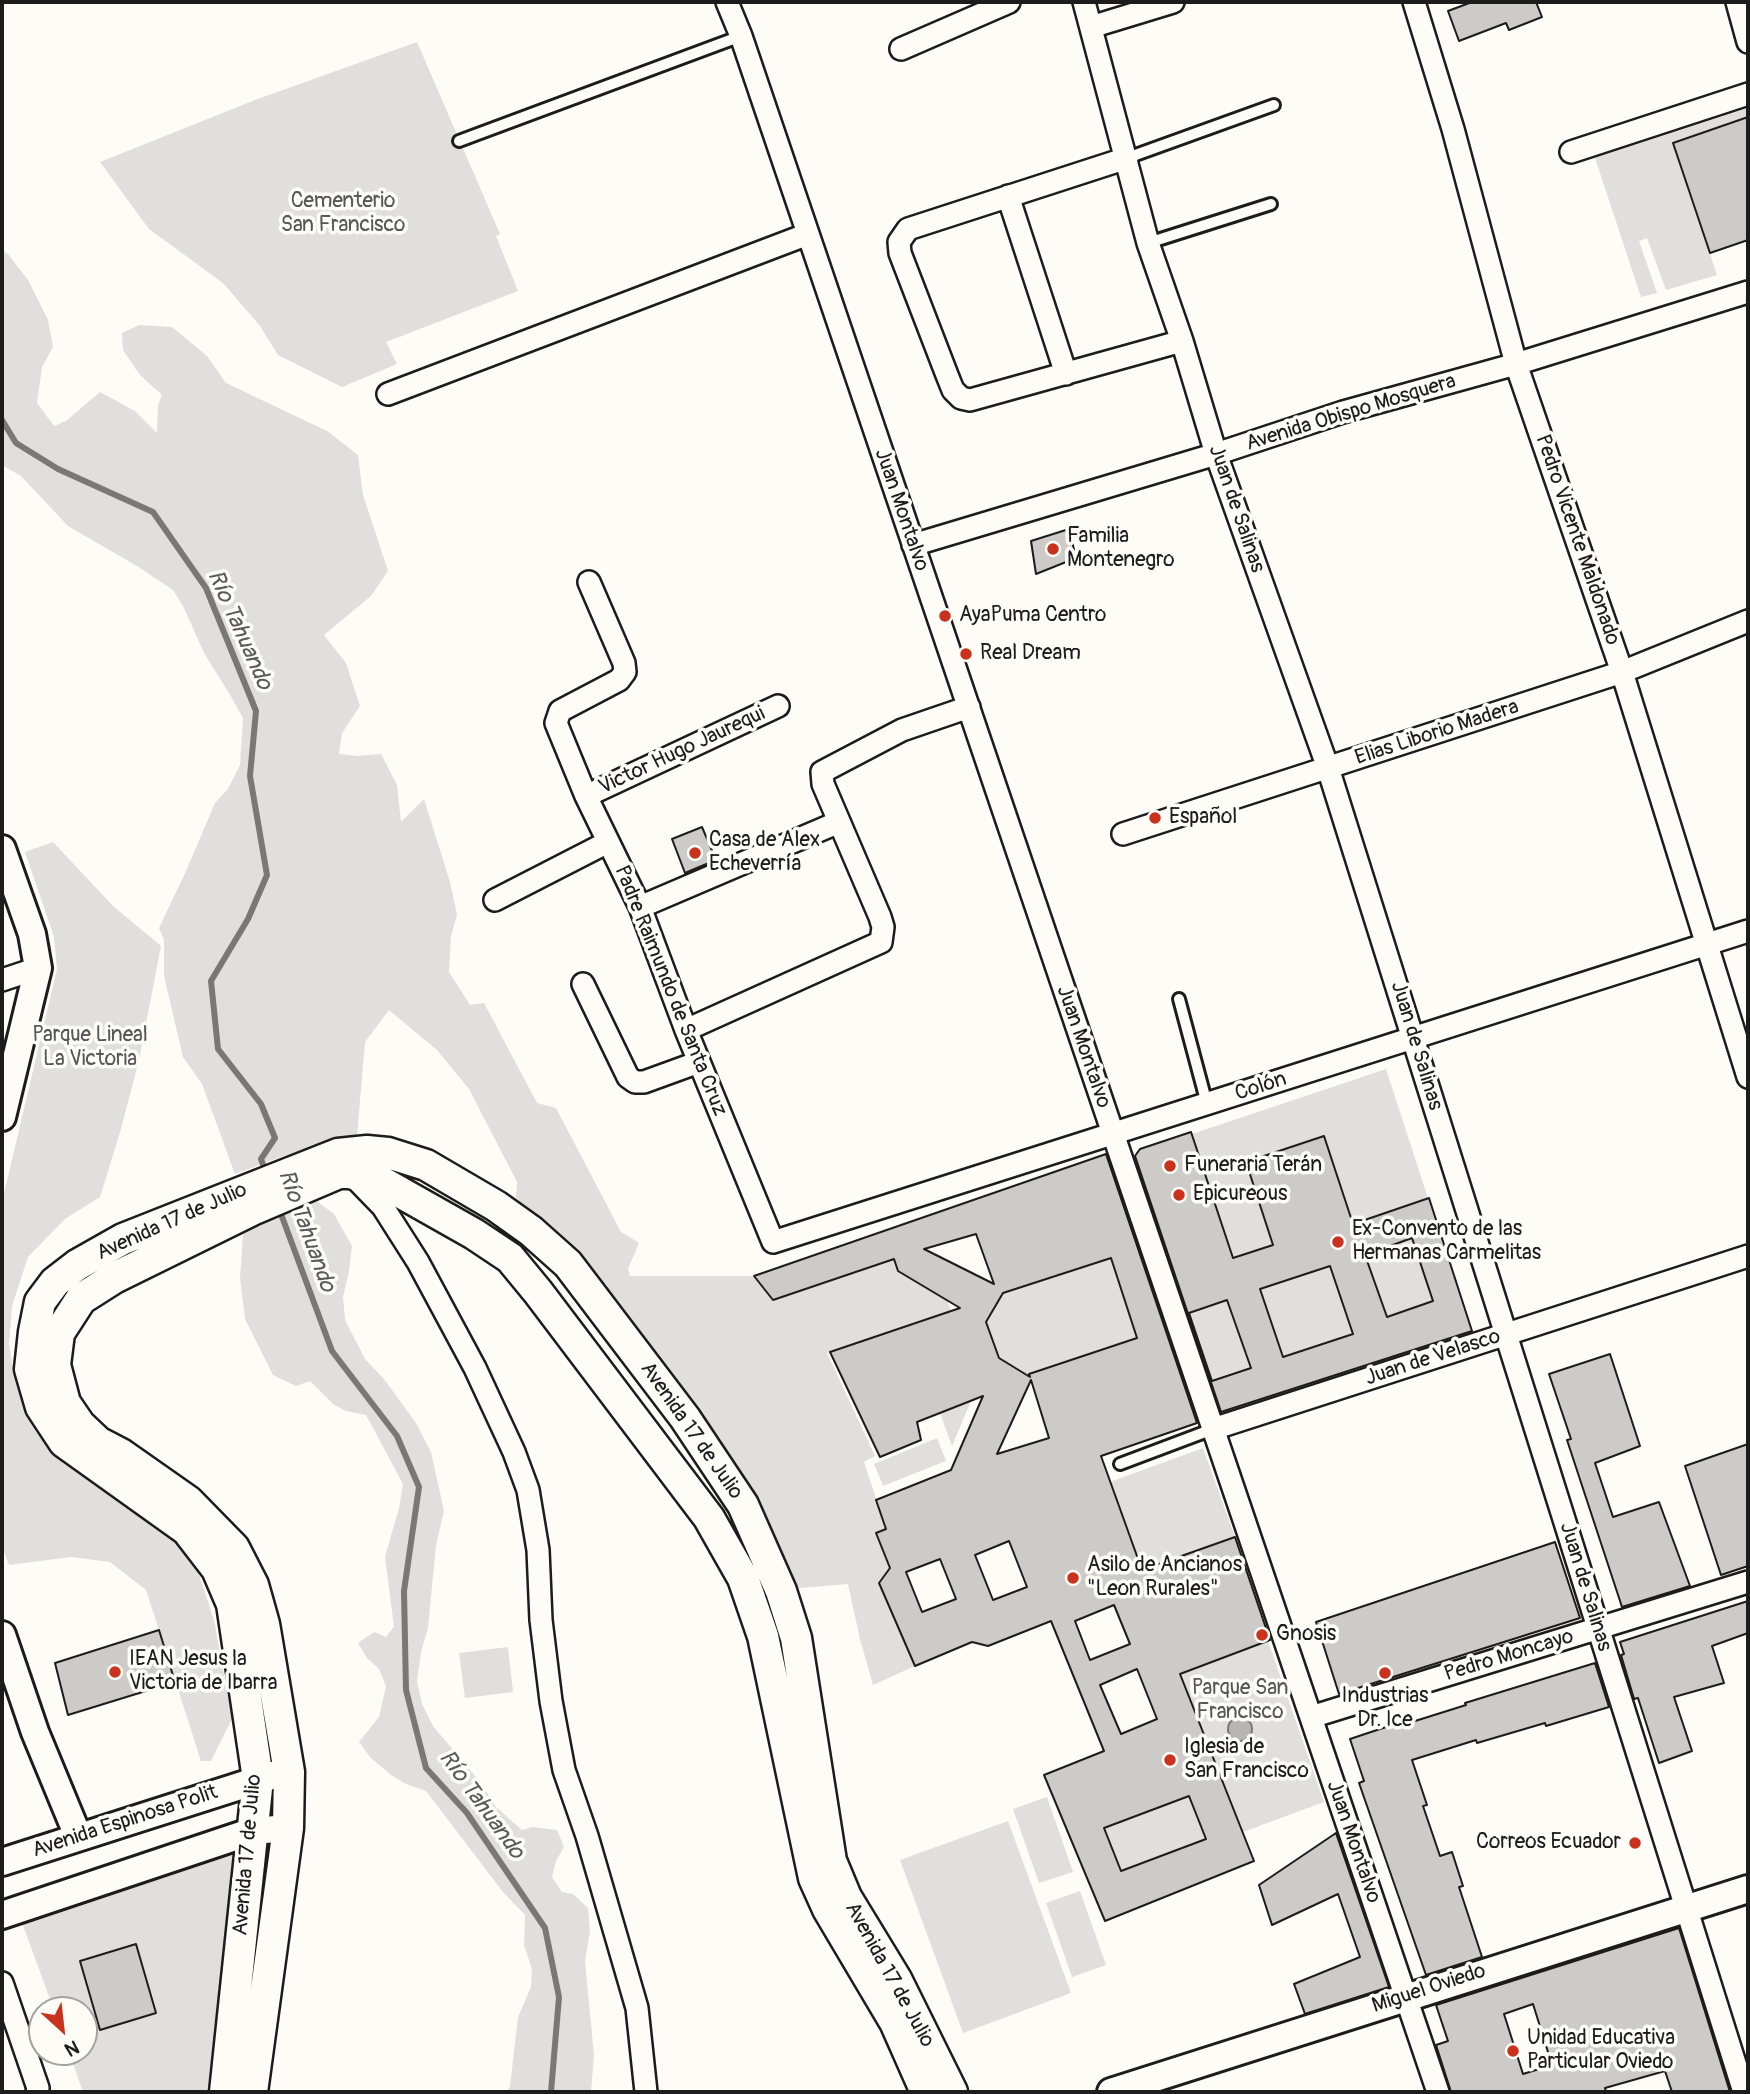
<!DOCTYPE html>
<html>
<head>
<meta charset="utf-8">
<style>
	body { margin:0 }
	#map { position:relative; width:1750px; height:2094px; overflow:hidden; background:#fdfcf7; font-family:Pangolin,sans-serif }
	canvas { display:block }
	.frame { position:absolute; inset:0; border:4px solid #1c1c1c; pointer-events:none }
	.north { position:absolute; left:28px; top:1996px; width:70px; height:70px; box-sizing:border-box; background:#fdfcf7; border:2px solid #a3a29f; border-radius:50%; rotate:153deg; font-size:19px; font-weight:700; line-height:28px; text-align:center; color:#1c1c1c }
	.north::after { content:''; display:block; margin:auto; width:24px; height:32px; background:#c8321e; clip-path:polygon(50% 0,100% 100%,50% 72%,0 100%) }
</style>
</head>
<body>
<div id="map">
<canvas width="1750" height="2094"></canvas>
<div class="frame"></div>
<div class="north">N</div>
</div>
<script>
const ctx = document.querySelector('canvas').getContext('2d');
ctx.lineJoin = 'round';
function fill(path, color) { ctx.fillStyle = color; ctx.fill(path, 'evenodd'); }
const poly = rows => new Path2D(rows.map(r => 'M' + r).join(''));
function strokePath(path, color, width, dash) { ctx.strokeStyle = color; ctx.lineWidth = width; ctx.lineCap = dash ? 'butt' : 'round'; ctx.setLineDash(dash || []); ctx.stroke(path); }
function label(font, color, halo, rows, align = 'center') {
  ctx.font = font + ' Pangolin,sans-serif'; ctx.lineWidth = 7; ctx.setLineDash([]); ctx.textBaseline = 'middle'; ctx.strokeStyle = halo; ctx.fillStyle = color; for (const [text, x, y, turn = 0] of rows) {
    ctx.save(); ctx.translate(x, y); ctx.rotate((+turn || 0) * Math.PI / 180); ctx.textAlign = isNaN(turn) ? turn : align; if (halo) ctx.strokeText(text, 0, 0); ctx.fillText(text, 0, 0); ctx.restore();
  }
}
fill(poly([
	[417,42,500,234,496,236,518,291,386,342,397,364,342,387,278,355,260,326,223,283,149,229,100,162,255,100],
	[1748,108,1748,117,1673,143,1717,275,1666,290,1647,238,1639,241,1657,293,1641,297,1595,158],
	[2,251,8,254,28,280,48,320,53,347,42,367,37,403,54,426,66,421,100,392,135,411,157,433,158,405,162,395,140,375,123,350,122,333,139,325,172,327,207,356,226,383,327,431,358,455,363,495,388,571,371,596,324,635,346,663,360,706,342,733,339,754,358,756,381,754,397,785,401,822,424,799,450,882,457,915,451,936,449,972,470,1005,484,1003,537,1103,556,1108,621,1232,639,1243,628,1269,630,1276,754,1276,773,1300,894,1259,898,1271,947,1300,951,1311,906,1326,912,1346,890,1331,827,1353,875,1456,864,1462,886,1529,876,1533,890,1568,879,1583,915,1666,873,1685,860,1639,848,1584,788,1589,561,1239,516,1198,517,1182,469,1089,437,1050,389,1010,365,1042,357,1136,286,1155,235,1174,202,1084,183,1057,164,976,164,940,159,928,187,869,215,803,228,789,240,765,243,718,229,693,204,653,184,608,173,590,137,566,68,526,21,476,2,465],
	[53,842,113,906,161,946,139,1060,121,1129,100,1197,65,1219,28,1257,12,1306,9,1344,14,1376,28,1410,48,1445,106,1491,174,1539,198,1572,214,1620,232,1719,211,1761,201,1761,146,1590,110,1562,71,1557,9,1565,2,1547,2,1202,57,969,54,937,25,852],
	[1386,1069,1428,1198,1353,1224,1324,1136,1273,1245,1207,1267,1226,1237,1192,1134],
	[314,1199,334,1214,352,1246,349,1272,343,1296,345,1320,365,1359,384,1379,416,1423,431,1452,444,1511,436,1545,428,1628,421,1652,417,1681,422,1704,433,1726,481,1783,496,1807,522,1830,533,1827,557,1830,564,1847,556,1861,552,1877,562,1892,573,1894,588,1908,590,1931,585,1961,594,2055,591,2092,507,2092,510,2086,518,2017,531,1987,532,1969,524,1945,525,1915,503,1892,426,1791,406,1784,391,1775,370,1757,359,1742,379,1717,386,1686,379,1669,367,1658,358,1643,374,1632,386,1637,394,1627,385,1557,399,1508,403,1484,366,1415,346,1411,333,1404,310,1381,296,1386,273,1375,245,1319,240,1278,243,1234],
	[1412,1238,1433,1301,1387,1317,1365,1255],
	[1111,1258,1137,1338,1026,1375,999,1358,986,1322,1003,1293],
	[1330,1266,1353,1334,1283,1357,1260,1289],
	[1227,1300,1251,1368,1212,1381,1189,1313],
	[971,1401,952,1446,940,1413],
	[937,1438,946,1461,883,1486,874,1464],
	[1203,1448,1235,1537,1142,1570,1110,1482],
	[1268,1641,1324,1802,1243,1832,1180,1674],
	[508,1647,513,1692,465,1698,459,1653],
	[1189,1796,1206,1839,1121,1871,1104,1828],
	[1047,1797,1073,1872,1039,1883,1013,1809],
	[1008,1821,1071,1993,963,2033,900,1860],
	[237,1847,207,2092,83,2092,69,2052,84,2052,84,2010,54,2010,21,1920],
	[1080,1891,1106,1965,1072,1977,1046,1903]
]), '#e0dfdb');
const water = poly([
	'1228 1729a12 12 0 1 1 24 0a12 12 0 1 1-24 0Z'
]);
fill(water, '#b7b6b2');
strokePath(water, '#797876', 2);
strokePath(poly([
	[2,420,16,443,58,469,153,512,206,588,256,711,250,776,267,875,248,919,211,981,218,1049,261,1104,275,1138,261,1159,266,1173],
	[278,1206,332,1351,397,1436,419,1487,404,1591,406,1690,426,1768,467,1813,545,1928,559,1997,551,2092]
]), '#797876', 6);
const building = poly([
	[1472,2,1536,2,1542,17,1509,30,1506,23,1459,41,1448,11,1472,2],
	[1748,117,1748,240,1710,253,1673,143,1748,117],
	[1069,529,1076,558,1036,574,1031,541,1069,529],
	[702,827,716,860,685,873,672,839,702,827],
	[1191,1132,1233,1258,1273,1245,1246,1162,1324,1136,1353,1224,1429,1198,1472,1331,1221,1412,1135,1156,1140,1149,1191,1132],
	[1412,1238,1433,1301,1387,1317,1365,1255,1412,1238],
	[1330,1266,1353,1334,1283,1357,1260,1289,1330,1266],
	[1227,1300,1251,1368,1212,1381,1189,1313,1227,1300],
	[1106,1154,1197,1423,1101,1456,1142,1570,1235,1537,1270,1640,1180,1674,1254,1861,1105,1921,1044,1775,1104,1751,1051,1621,988,1646,972,1642,915,1666,879,1583,890,1568,876,1533,886,1529,876,1500,951,1470,983,1396,917,1422,921,1440,880,1457,830,1352,960,1308,898,1271,894,1259,773,1300,754,1276,1106,1154],
	[976,1234,994,1284,924,1249,976,1234],
	[1111,1258,1137,1338,1029,1374,1030,1377,999,1358,986,1322,1003,1293,1111,1258],
	[1031,1380,1049,1438,997,1454,1031,1380],
	[1009,1541,1027,1587,993,1600,975,1555,1009,1541],
	[940,1559,956,1599,922,1612,906,1572,940,1559],
	[1114,1605,1130,1644,1090,1660,1075,1621,1114,1605],
	[1137,1669,1157,1719,1121,1734,1100,1685,1137,1669],
	[1189,1796,1206,1839,1121,1871,1104,1828,1189,1796],
	[1610,1354,1640,1446,1595,1463,1613,1517,1659,1502,1690,1586,1622,1607,1567,1440,1571,1439,1549,1374,1610,1354],
	[1748,1444,1748,1566,1721,1575,1685,1466,1748,1444],
	[1555,1542,1580,1618,1339,1694,1316,1622,1555,1542],
	[1748,1601,1748,1633,1712,1646,1724,1683,1674,1697,1692,1751,1659,1763,1638,1698,1634,1699,1621,1655,1624,1654,1620,1642,1748,1601],
	[159,1630,175,1682,68,1715,55,1663,159,1630],
	[1595,1663,1609,1707,1546,1726,1545,1723,1477,1743,1476,1740,1412,1760,1427,1805,1423,1806,1440,1856,1452,1852,1463,1886,1459,1887,1482,1957,1426,1975,1359,1783,1364,1781,1350,1739,1395,1724,1396,1727,1466,1705,1465,1703,1595,1663],
	[1336,1833,1389,1987,1305,2014,1294,1984,1360,1957,1338,1894,1272,1925,1259,1885,1336,1833],
	[1679,1928,1730,2092,1672,2092,1665,2071,1605,2088,1606,2092,1451,2092,1436,2045,1448,2041,1436,2005,1679,1928],
	[1533,2004,1552,2065,1523,2074,1504,2014,1533,2004],
	[136,1944,156,2013,100,2030,80,1961,136,1944]
]);
fill(building, '#cccbc8');
strokePath(building, '#1c1c1c', 2);
const service = poly([
	[459,141,741,36],
	[1127,158,1274,105],
	[1148,243,1271,204],
	[1179,999,1207,1104],
	[1120,1464,1213,1429]
]);
const minor = poly([
	[727,2,741,36,1438,2092],
	[1084,2,1148,243,1182,341,1216,454,1328,768,1744,2092],
	[1414,2,1453,129,1516,364,1622,672,1748,1077],
	[1737,2,1748,42],
	[1091,27,1173,2],
	[901,49,1009,2],
	[1571,152,1748,94],
	[1127,158,908,229,899,242,900,253,947,375,953,390,961,398,970,400,1182,341],
	[1008,196,1066,374],
	[388,394,808,234],
	[913,545,1216,454,1343,412,1516,364,1748,292],
	[589,582,624,663,625,672,619,680,560,711,556,723,586,796,640,907,686,1030,773,1242,1748,931],
	[586,796,778,706],
	[1123,834,1622,672,1748,621],
	[495,900,608,842],
	[640,907,839,822],
	[2,980,38,968],
	[583,984,628,1077,635,1082,644,1082,699,1062],
	[686,1030,881,942,883,927,880,917,823,784,822,772,902,730,969,707],
	[351,1174,383,1207,418,1262,475,1368,514,1452,528,1490,538,1550,541,1620,551,1701,564,1770,587,1836,637,2008,646,2092],
	[1213,1429,1748,1256],
	[1311,1717,1748,1582],
	[2,1983,38,2088,37,2092]
]);
const tertiary = poly([
	[2,849,32,934,38,968,2,1117],
	[2,1635,35,1732,78,1836],
	[2,1862,277,1774],
	[2,1915,253,1831,288,1828],
	[1111,2092,1748,1889]
]);
const secondary = poly([
	[225,2092,258,1779,232,1604,217,1569,187,1530,64,1442,41,1407,30,1369,34,1332,40,1302,55,1282,77,1265,123,1239,338,1154,367,1151,388,1153,426,1165,496,1206,531,1231,568,1264,685,1418,743,1505,781,1591,796,1638,831,1861,846,1897,896,1979,952,2092],
	[252,2092,288,1828,289,1772,264,1624,253,1585,234,1548,188,1501,121,1454,98,1442,80,1425,65,1403,55,1365,59,1333,81,1299,114,1278,252,1210,339,1173,350,1173,382,1182,474,1234,510,1258,538,1292,709,1518,743,1578,763,1636,814,1878,828,1909,895,2022,926,2092]
]);
strokePath(service, '#1c1c1c', 16);
strokePath(minor, '#1c1c1c', 26);
strokePath(tertiary, '#1c1c1c', 32);
strokePath(secondary, '#1c1c1c', 35);
strokePath(service, '#fdfcf7', 10);
strokePath(minor, '#fdfcf7', 21);
strokePath(tertiary, '#fdfcf7', 26);
strokePath(secondary, '#fdfcf7', 30);
for (const [x, y, r, color] of [
	[1053,549,7,"#c8321e"],
	[945,616,7,"#c8321e"],
	[966,654,7,"#c8321e"],
	[1155,818,7,"#c8321e"],
	[695,853,7,"#c8321e"],
	[1170,1166,7,"#c8321e"],
	[1179,1195,7,"#c8321e"],
	[1338,1242,7,"#c8321e"],
	[1073,1578,7,"#c8321e"],
	[1262,1635,7,"#c8321e"],
	[115,1672,7,"#c8321e"],
	[1385,1673,7,"#c8321e"],
	[1170,1760,7,"#c8321e"],
	[1635,1843,7,"#c8321e"],
	[1513,2051,7,"#c8321e"]
]) { const dot = new Path2D(); dot.arc(x, y, r, 0, 2 * Math.PI); ctx.fillStyle = color; ctx.fill(dot); strokePath(dot, '#fdfcf7', 2.5); }
label('21px', '#575655', '#fdfcf7', [
	["Cementerio",343,202],
	["San Francisco",343,226],
	["Parque Lineal",90,1036],
	["La Victoria",90,1060],
	["Parque San",1240,1689],
	["Francisco",1240,1713]
]);
label('21px', '#1c1c1c', '#fdfcf7', [
	["Avenida Obispo Mosquera",1351,413,-17],
	["Juan de Salinas",1236,509,71],
	["Juan Montalvo",901,510,71],
	["Pedro Vicente Maldonado",1577,540,71],
	["Elias Liborio Madera",1437,733,-18],
	["Victor Hugo Jaurequi",682,751,-25],
	["Padre Raimundo de Santa Cruz",670,991,68],
	["Juan de Salinas",1416,1046,73],
	["Juan Montalvo",1083,1047,71],
	["Colón",1261,1087,-18],
	["Avenida 17 de Julio",172,1222,-24],
	["Juan de Velasco",1433,1358,-18],
	["Avenida 17 de Julio",691,1431,55],
	["Juan de Salinas",1585,1587,73],
	["Pedro Moncayo",1509,1656,-17],
	["Avenida Espinosa Polit",125,1822,-18],
	["Juan Montalvo",1353,1842,71],
	["Avenida 17 de Julio",248,1855,-85],
	["Avenida 17 de Julio",889,1975,61],
	["Miguel Oviedo",1429,1989,-18]
]);
label('21px', '#1c1c1c', '#fdfcf7', [
	["Familia",1067,537],
	["Montenegro",1067,561],
	["AyaPuma Centro",959,616],
	["Real Dream",980,654],
	["Español",1169,818],
	["Casa de Alex",709,841],
	["Echeverría",709,865],
	["Funeraria Terán",1184,1166],
	["Epicureous",1193,1195],
	["Ex-Convento de las",1352,1230],
	["Hermanas Carmelitas",1352,1254],
	["Asilo de Ancianos",1087,1566],
	["\"Leon Rurales\"",1087,1590],
	["Gnosis",1276,1635],
	["IEAN Jesus la",129,1660],
	["Victoria de Ibarra",129,1684],
	["Industrias",1385,1697,"center"],
	["Dr. Ice",1385,1721,"center"],
	["Iglesia de",1184,1748],
	["San Francisco",1184,1772],
	["Correos Ecuador",1621,1843,"right"],
	["Unidad Educativa",1527,2039],
	["Particular Oviedo",1527,2063]
], 'left');
label('italic 23px', '#5a5a58', '#fdfcf7', [
	["Río Tahuando",239,630,66],
	["Río Tahuando",306,1231,70],
	["Río Tahuando",481,1805,54]
]);
</script>
</body>
</html>
